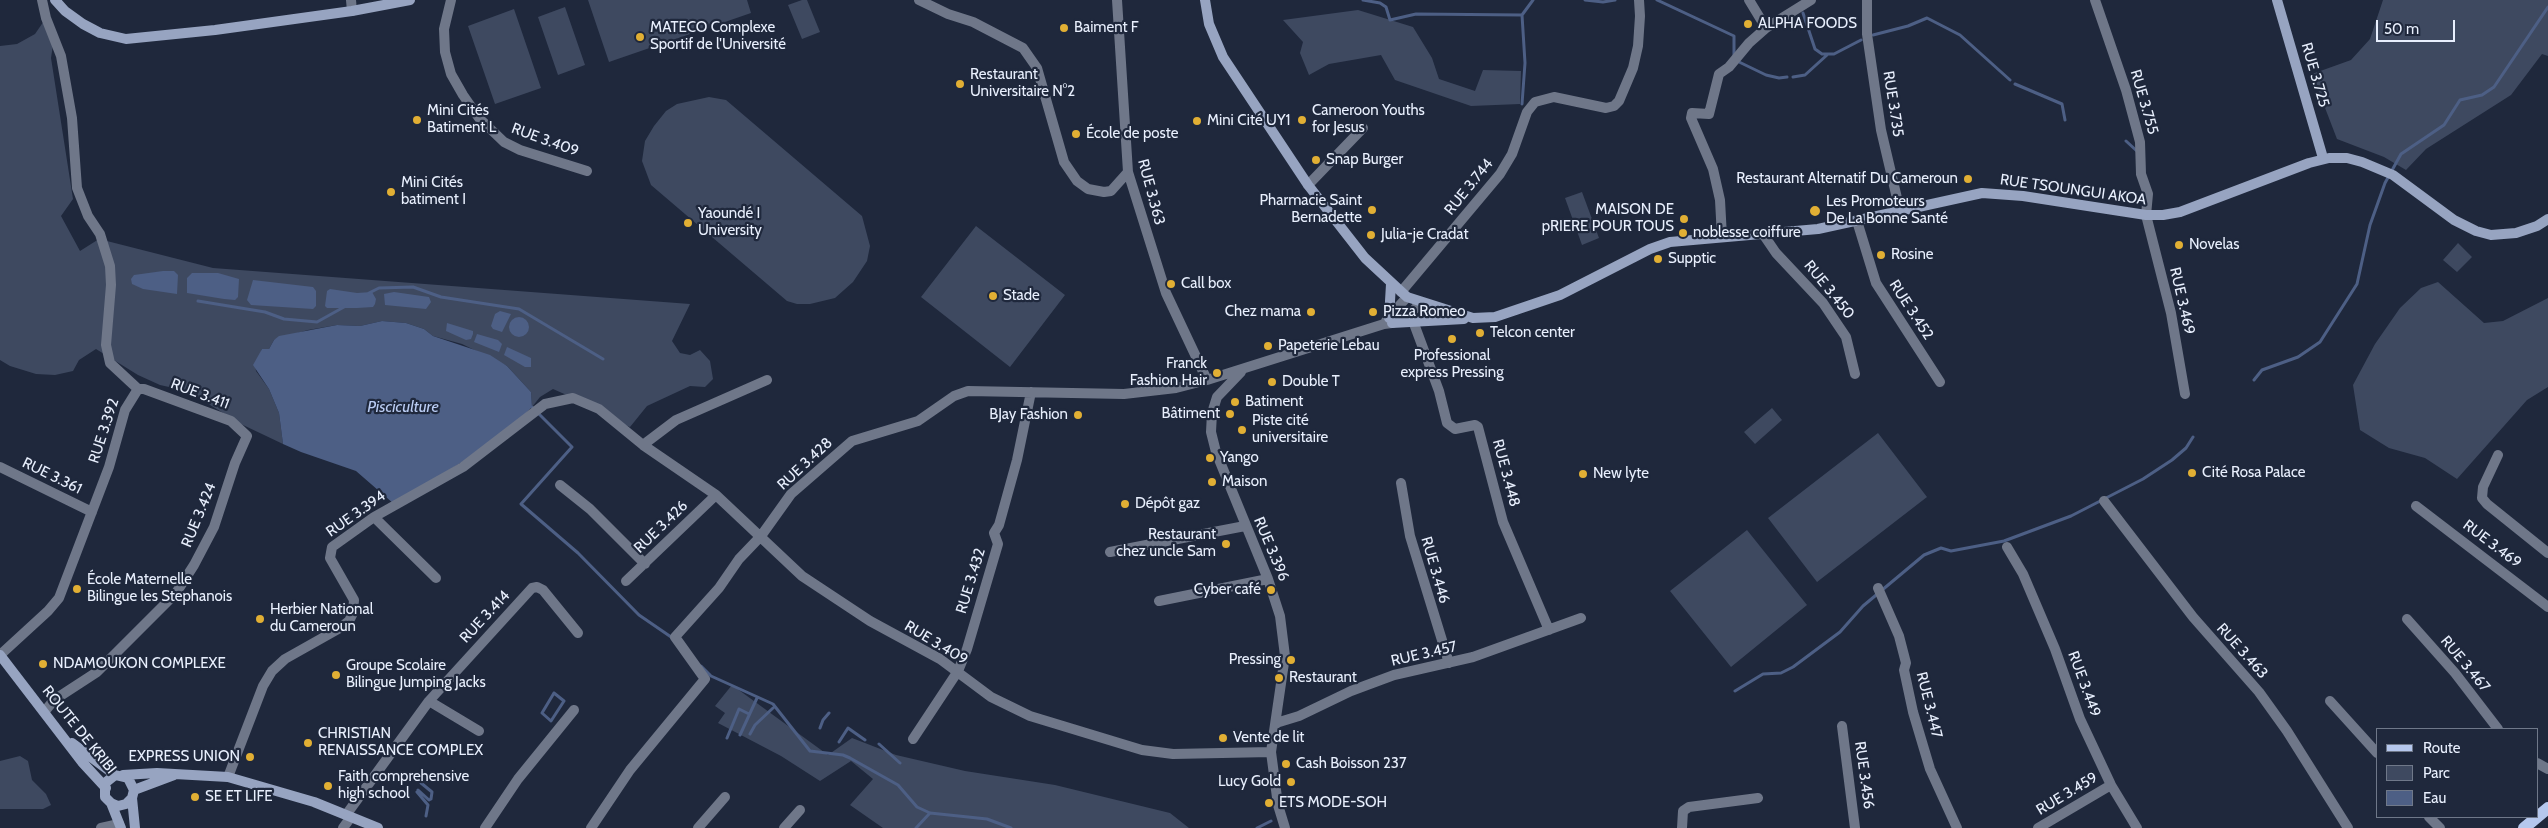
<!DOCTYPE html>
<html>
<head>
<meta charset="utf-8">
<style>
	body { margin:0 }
	#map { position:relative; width:2548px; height:828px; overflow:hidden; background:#1f283c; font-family:Cabin,sans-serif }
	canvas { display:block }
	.legend { position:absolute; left:2376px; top:728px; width:162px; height:90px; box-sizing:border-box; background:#1f283c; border:1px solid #6f7889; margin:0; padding:6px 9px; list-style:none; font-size:15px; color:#e8effd }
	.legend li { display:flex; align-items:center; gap:10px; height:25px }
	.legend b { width:25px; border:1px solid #6f7889 }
	.scale { position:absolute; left:2376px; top:20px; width:79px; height:22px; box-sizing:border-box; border:2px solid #e8effd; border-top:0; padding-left:6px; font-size:15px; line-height:18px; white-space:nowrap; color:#e8effd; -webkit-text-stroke:4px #1f283c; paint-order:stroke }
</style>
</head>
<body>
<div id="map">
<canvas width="2548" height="828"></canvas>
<ul class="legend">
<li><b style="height:6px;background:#b5c7ed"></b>Route</li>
<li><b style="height:14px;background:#3e4960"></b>Parc</li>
<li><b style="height:14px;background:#4d5f85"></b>Eau</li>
</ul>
<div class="scale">50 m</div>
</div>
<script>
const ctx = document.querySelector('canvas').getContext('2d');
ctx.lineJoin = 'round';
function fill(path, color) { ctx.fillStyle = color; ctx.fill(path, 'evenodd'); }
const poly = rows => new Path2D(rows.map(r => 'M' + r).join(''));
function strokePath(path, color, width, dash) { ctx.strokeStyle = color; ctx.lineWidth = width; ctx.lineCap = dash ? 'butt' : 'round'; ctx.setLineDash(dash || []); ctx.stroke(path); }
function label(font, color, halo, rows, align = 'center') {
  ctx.font = font + ' Cabin,sans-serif'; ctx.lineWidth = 4.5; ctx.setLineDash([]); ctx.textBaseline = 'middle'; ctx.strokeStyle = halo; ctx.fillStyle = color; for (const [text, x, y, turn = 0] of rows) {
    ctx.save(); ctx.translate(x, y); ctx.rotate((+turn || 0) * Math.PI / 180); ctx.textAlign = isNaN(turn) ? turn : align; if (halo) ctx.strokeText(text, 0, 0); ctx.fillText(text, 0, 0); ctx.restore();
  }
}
fill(poly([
	[588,0,747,0,751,13,609,62],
	[802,0,807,0,820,32,802,39,788,5],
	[2383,0,2548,0,2548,56,2542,54,2511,95,2426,149,2406,170,2384,157,2337,139,2312,74,2351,60,2370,39],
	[565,7,585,65,558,75,538,17],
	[514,9,541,88,495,104,468,26],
	[1358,10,1413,27,1432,58,1439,79,1475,91,1483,70,1521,71,1520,104,1471,106,1395,80,1381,55,1329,64,1309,75,1300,53,1303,42,1283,20],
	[46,18,54,38,51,58,73,199,61,216,80,251,99,239,213,268,690,304,672,341,680,353,690,355,700,350,710,361,713,379,705,387,690,386,647,406,630,427,613,420,587,404,553,389,540,397,532,407,531,392,507,366,462,344,433,336,424,329,406,323,382,321,360,326,337,325,308,330,274,340,269,349,262,349,258,360,255,363,256,371,269,389,279,413,283,444,243,425,187,391,160,385,138,375,96,349,79,360,73,371,55,375,36,374,10,366,0,360,0,46,17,44,35,34],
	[709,97,726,100,862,216,870,246,867,261,853,282,835,298,810,304,797,304,787,301,651,185,642,161,645,141,654,126,666,111,677,104],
	[1582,192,1599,238,1582,245,1565,198],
	[976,226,1065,295,1010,367,921,297],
	[2458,243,2472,257,2457,272,2443,260],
	[2438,282,2484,323,2503,321,2548,298,2548,387,2527,400,2457,479,2425,458,2389,448,2360,430,2353,385,2375,344,2400,308,2421,288],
	[1772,408,1782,420,1755,444,1744,432],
	[1878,433,1927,497,1817,582,1768,518],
	[1747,530,1807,605,1731,667,1670,591],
	[732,685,828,755,852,738,896,755,965,771,1055,785,1170,813,1189,828,883,828,850,805,873,779,851,761,820,781,781,756,718,723,725,713,715,706],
	[20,756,28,761,32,780,46,794,51,805,43,809,0,809,0,761]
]), '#3e4960');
fill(poly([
	[163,271,174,271,178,275,177,294,143,289,132,284,131,279,134,275],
	[192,273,218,273,239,279,238,297,235,300,224,299,187,293,187,278],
	[253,280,313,287,316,291,316,306,313,309,251,305,247,300],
	[330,289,357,293,372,292,376,299,375,304,373,307,357,308,327,308,325,306,327,291],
	[394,292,429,297,431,302,426,309,385,305,384,294],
	[500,311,511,314,502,332,493,329,491,326,495,314],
	'509 327a10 10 0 1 1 20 0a10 10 0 1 1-20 0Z',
	[382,321,406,323,424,329,433,336,490,355,507,366,531,392,532,407,509,430,480,451,394,504,356,471,301,452,283,444,279,413,269,389,253,365,262,349,269,349,274,340,279,336,337,325,360,326],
	[447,323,473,331,473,334,471,339,466,340,446,331],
	[477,334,498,340,502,344,499,352,474,342],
	[507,347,531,358,531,367,525,367,504,355]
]), '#4d5f85');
strokePath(poly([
	[1363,0,1380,3,1386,7,1390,20,1416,14,1522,15],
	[1585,0,1603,2,1615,0],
	[1657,0,1734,36,1734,57],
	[1803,13,1815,49,1822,54,1834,54,1861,40],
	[1522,15,1533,0],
	[1873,35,1908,26,1927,18,1960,35,2010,80],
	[1737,61,1766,75,1779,78,1787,77],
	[1793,77,1805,75,1827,55],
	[2015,84,2062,104,2065,120],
	[1522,104,1525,63,1522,15],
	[2126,141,2138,152],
	[369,293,379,288,413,287,441,297,519,309,603,359],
	[198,301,265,312,284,319,317,322,344,307],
	[2254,380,2262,370,2298,357,2320,342,2357,284,2370,225,2385,183,2401,154,2444,125,2460,100,2482,95,2494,87,2548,7],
	[532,407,572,447,521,504,578,553,639,615,674,639],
	[701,666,711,676,773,704,810,751,843,755,850,758,898,785,917,807,930,813,987,819,1011,828],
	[1735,691,1763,674,1781,673,1793,667,1840,632,1863,606,1924,555,1941,548,1951,551,2004,541,2071,516,2143,479,2172,460,2186,448,2193,437],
	[554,693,564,701,551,721,542,713,554,693],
	[820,728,823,720,829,713],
	[750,734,755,725,773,708],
	[740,735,757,698],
	[727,738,739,709,749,714],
	[839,742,848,728,865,740],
	[879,744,900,763],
	[418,790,429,800,431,799,432,792,421,783],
	[417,792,428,805,426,816],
	[916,828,930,813],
	[1257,828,1271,821]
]), '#4d5f85', 3);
strokePath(poly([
	[351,0,352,11],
	[451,0,444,29,445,52,451,74,463,95,479,118,504,142,520,150,587,171],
	[919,0,948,14,973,22,1023,48,1037,68,1064,162,1077,181,1088,189,1104,192,1111,191,1128,172],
	[1117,0,1128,172,1166,293,1207,380],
	[1749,0,1766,28],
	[1867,0,1867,34,1881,130,1900,211],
	[2095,0,2126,90,2140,142,2141,174,2148,194,2146,215,2171,313,2185,394],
	[1308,185,1363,128],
	[1857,221,1876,283,1940,382],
	[1763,234,1776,253,1823,303,1846,337,1855,374],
	[1722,237,1720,200,1713,169,1691,118,1692,113,1709,114,1719,74,1729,67,1749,43,1766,28,1811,0],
	[1401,292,1500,174,1512,154,1527,112,1535,102,1554,97,1606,108,1614,106,1619,101,1633,68,1638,46,1640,16,1639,0],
	[1386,321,1407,297],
	[1413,321,1439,391,1447,423,1455,429,1475,425,1478,427,1503,522,1549,630],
	[1241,372,1217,397,1212,413,1211,432,1216,452,1268,579,1280,616,1285,656,1271,752,1278,805,1285,828],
	[643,445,676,420,767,380],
	[2498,455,2483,487,2482,498,2487,504,2548,553],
	[0,467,92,512],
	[1401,483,1410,536,1449,663],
	[560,485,590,509,645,564],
	[2104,501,2193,617,2259,692,2287,731,2348,828],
	[2416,506,2548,607],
	[374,517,436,578],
	[2007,547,2023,574,2055,649,2080,719,2111,785,2137,828],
	[1110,552,1245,526],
	[626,581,716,495],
	[1878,588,1899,636,1906,663,1904,670,1913,712,1930,769,1957,828],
	[1159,601,1268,579],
	[2407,619,2455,673,2498,729],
	[0,655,48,611,59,598,109,467,125,410,138,389,110,363,106,345,111,285,110,266,100,234,88,216,77,188,72,118,61,56,46,18,42,0],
	[429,701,479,731],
	[2330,701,2377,753],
	[45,711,54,700,97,672,176,593,194,565,214,527,235,463,247,436,231,421,144,389,138,389],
	[1276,723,1299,716,1351,691,1394,675,1473,657,1581,618],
	[1842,726,1855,828],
	[913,739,958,671,967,649,998,544,994,533,999,525,1017,460,1031,392],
	[2537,763,2548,769],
	[228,777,263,686,272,671,285,659,340,628,349,621,353,613,354,600,330,558,332,547,374,517,463,467,545,404,573,398,599,409,643,445,716,495,802,576,870,621,940,659,991,697,1030,716,1142,750,1173,754,1271,752],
	[346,815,429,701,532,588,537,587,543,590,578,633],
	[2429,817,2440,828],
	[101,828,119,824],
	[343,828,351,817],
	[485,828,518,779,574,710],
	[591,828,630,770,705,679,675,637,719,588,739,559,761,536,791,494,852,441,918,421,954,396,968,391,1124,394,1176,388,1207,380,1384,324,1392,323,1412,312,1421,302],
	[698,828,725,797],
	[784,828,800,810],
	[1682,828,1683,811,1689,807,1758,798],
	[2038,828,2111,785]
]), '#6f7789', 10);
strokePath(poly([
	[55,0,65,11,83,24,100,33,126,39,215,30,352,11,410,0],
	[1205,0,1209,24,1223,57,1308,185,1365,258,1407,297,1473,318,1495,317,1560,295,1650,249,1670,242,1818,229,1982,193,2023,196,2146,215,2163,215,2180,212,2309,163,2329,158,2347,158,2362,162,2393,175,2454,220,2476,231,2491,235,2516,233,2537,226,2548,219],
	[2277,0,2323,158],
	[1389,318,1391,284],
	[1392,323,1464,319],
	[0,655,82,762,106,788],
	[72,743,115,775],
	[123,775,157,773,228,777,314,802,378,828],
	[134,790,174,775],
	[132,798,135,828],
	[111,803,118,806,126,804,132,798,134,790,128,778,115,775,105,783,105,797,111,803,121,828]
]), '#97a4c1', 10);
strokePath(poly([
	[2524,828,2548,808]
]), '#b5c7ed', 12);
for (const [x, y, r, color] of [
	[1748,24,5,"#e1af34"],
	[1064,28,5,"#e1af34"],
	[640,37,5,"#e1af34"],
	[960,84,5,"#e1af34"],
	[417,120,5,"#e1af34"],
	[1302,120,5,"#e1af34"],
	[1197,121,5,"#e1af34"],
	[1076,134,5,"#e1af34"],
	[1316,160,5,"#e1af34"],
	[1968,179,5,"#e1af34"],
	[391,192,5,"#e1af34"],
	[1372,210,5,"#e1af34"],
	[1815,211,6,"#e1af34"],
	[1684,219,5,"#e1af34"],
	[688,223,5,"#e1af34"],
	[1683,233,5,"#e1af34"],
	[1371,235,5,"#e1af34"],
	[2179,245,5,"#e1af34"],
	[1881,255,5,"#e1af34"],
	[1658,259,5,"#e1af34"],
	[1171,284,5,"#e1af34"],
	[993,296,5,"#e1af34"],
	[1311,312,5,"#e1af34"],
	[1373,312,5,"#e1af34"],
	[1480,333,5,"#e1af34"],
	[1452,339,5,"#e1af34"],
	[1268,346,5,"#e1af34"],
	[1217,373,5,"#e1af34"],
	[1272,382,5,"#e1af34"],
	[1235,402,5,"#e1af34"],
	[1230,414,5,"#e1af34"],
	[1078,415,5,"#e1af34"],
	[1242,430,5,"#e1af34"],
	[1210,458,5,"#e1af34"],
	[2192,473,5,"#e1af34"],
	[1583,474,5,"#e1af34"],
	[1212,482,5,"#e1af34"],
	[1125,504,5,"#e1af34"],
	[1226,544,5,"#e1af34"],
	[77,589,5,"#e1af34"],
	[1271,590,5,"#e1af34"],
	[260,619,5,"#e1af34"],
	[1291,660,5,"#e1af34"],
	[43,664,5,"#e1af34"],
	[336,675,5,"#e1af34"],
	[1279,678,5,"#e1af34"],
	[1223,738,5,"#e1af34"],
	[308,743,5,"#e1af34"],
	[250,757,5,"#e1af34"],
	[1286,764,5,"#e1af34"],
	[1291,782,5,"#e1af34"],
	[328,786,5,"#e1af34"],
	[195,797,5,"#e1af34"],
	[1269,803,5,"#e1af34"]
]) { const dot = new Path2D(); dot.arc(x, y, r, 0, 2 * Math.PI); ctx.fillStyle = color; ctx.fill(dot); strokePath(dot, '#1f283c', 2); }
label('15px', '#e8effd', '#1f283c', [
	["ALPHA FOODS",1758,24],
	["MATECO Complexe",650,28],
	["Sportif de l'Université",650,45],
	["Baiment F",1074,28],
	["Restaurant",970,75],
	["Universitaire N°2",970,92],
	["Mini Cités",427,111],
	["Batiment L",427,128],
	["Cameroon Youths",1312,111],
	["for Jesus",1312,128],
	["Mini Cité UY1",1207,121],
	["École de poste",1086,134],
	["Snap Burger",1326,160],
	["Restaurant Alternatif Du Cameroun",1958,179,"right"],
	["Mini Cités",401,183],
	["batiment I",401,200],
	["Pharmacie Saint",1362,201,"right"],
	["Bernadette",1362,218,"right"],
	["Les Promoteurs",1826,202],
	["De La Bonne Santé",1826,219],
	["MAISON DE",1674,210,"right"],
	["pRIERE POUR TOUS",1674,227,"right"],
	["Yaoundé I",698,214],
	["University",698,231],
	["noblesse coiffure",1693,233],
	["Julia-je Cradat",1381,235],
	["Novelas",2189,245],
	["Rosine",1891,255],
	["Supptic",1668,259],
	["Call box",1181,284],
	["Stade",1003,296],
	["Chez mama",1301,312,"right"],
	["Pizza Romeo",1383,312],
	["Telcon center",1490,333],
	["Papeterie Lebau",1278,346],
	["Professional",1452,356,"center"],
	["express Pressing",1452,373,"center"],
	["Franck",1207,364,"right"],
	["Fashion Hair",1207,381,"right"],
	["Double T",1282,382],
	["Batiment",1245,402],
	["Bâtiment",1220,414,"right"],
	["BJay Fashion",1068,415,"right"],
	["Piste cité",1252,421],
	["universitaire",1252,438],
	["Yango",1220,458],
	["Cité Rosa Palace",2202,473],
	["New lyte",1593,474],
	["Maison",1222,482],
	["Dépôt gaz",1135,504],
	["Restaurant",1216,535,"right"],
	["chez uncle Sam",1216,552,"right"],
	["École Maternelle",87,580],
	["Bilingue les Stephanois",87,597],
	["Cyber café",1261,590,"right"],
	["Herbier National",270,610],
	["du Cameroun",270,627],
	["Pressing",1281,660,"right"],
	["NDAMOUKON COMPLEXE",53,664],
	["Groupe Scolaire",346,666],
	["Bilingue Jumping Jacks",346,683],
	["Restaurant",1289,678],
	["CHRISTIAN",318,734],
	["RENAISSANCE COMPLEX",318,751],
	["Vente de lit",1233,738],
	["EXPRESS UNION",240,757,"right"],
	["Cash Boisson 237",1296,764],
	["Faith comprehensive",338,777],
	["high school",338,794],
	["Lucy Gold",1281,782,"right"],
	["SE ET LIFE",205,797],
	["ETS MODE-SOH",1279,803]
], 'left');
label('15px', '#e8effd', '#1f283c', [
	["RUE 3.725",2315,75,74],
	["RUE 3.755",2144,102,74],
	["RUE 3.735",1893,104,81],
	["RUE 3.409",545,140,20],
	["RUE 3.744",1469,187,-51],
	["RUE TSOUNGUI AKOA",2073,190,8],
	["RUE 3.363",1151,192,75],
	["RUE 3.450",1829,290,51],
	["RUE 3.469",2182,301,77],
	["RUE 3.452",1911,310,57],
	["RUE 3.411",200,394,21],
	["RUE 3.392",104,431,-72],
	["RUE 3.428",805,464,-43],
	["RUE 3.448",1506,473,75],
	["RUE 3.361",52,476,26],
	["RUE 3.394",356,514,-35],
	["RUE 3.424",199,515,-68],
	["RUE 3.426",661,527,-44],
	["RUE 3.469",2492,544,37],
	["RUE 3.396",1271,549,67],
	["RUE 3.446",1435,570,74],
	["RUE 3.432",971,581,-73],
	["RUE 3.414",485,617,-47],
	["RUE 3.409",936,643,31],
	["RUE 3.463",2242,651,48],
	["RUE 3.457",1424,654,-13],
	["RUE 3.467",2465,664,50],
	["RUE 3.449",2084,684,70],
	["RUE 3.447",1929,705,76],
	["ROUTE DE KRIBI",79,730,51],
	["RUE 3.456",1864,775,82],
	["RUE 3.459",2067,794,-31]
]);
label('italic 16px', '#baccf3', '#1f283c', [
	["Pisciculture",403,407]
]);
</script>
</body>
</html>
